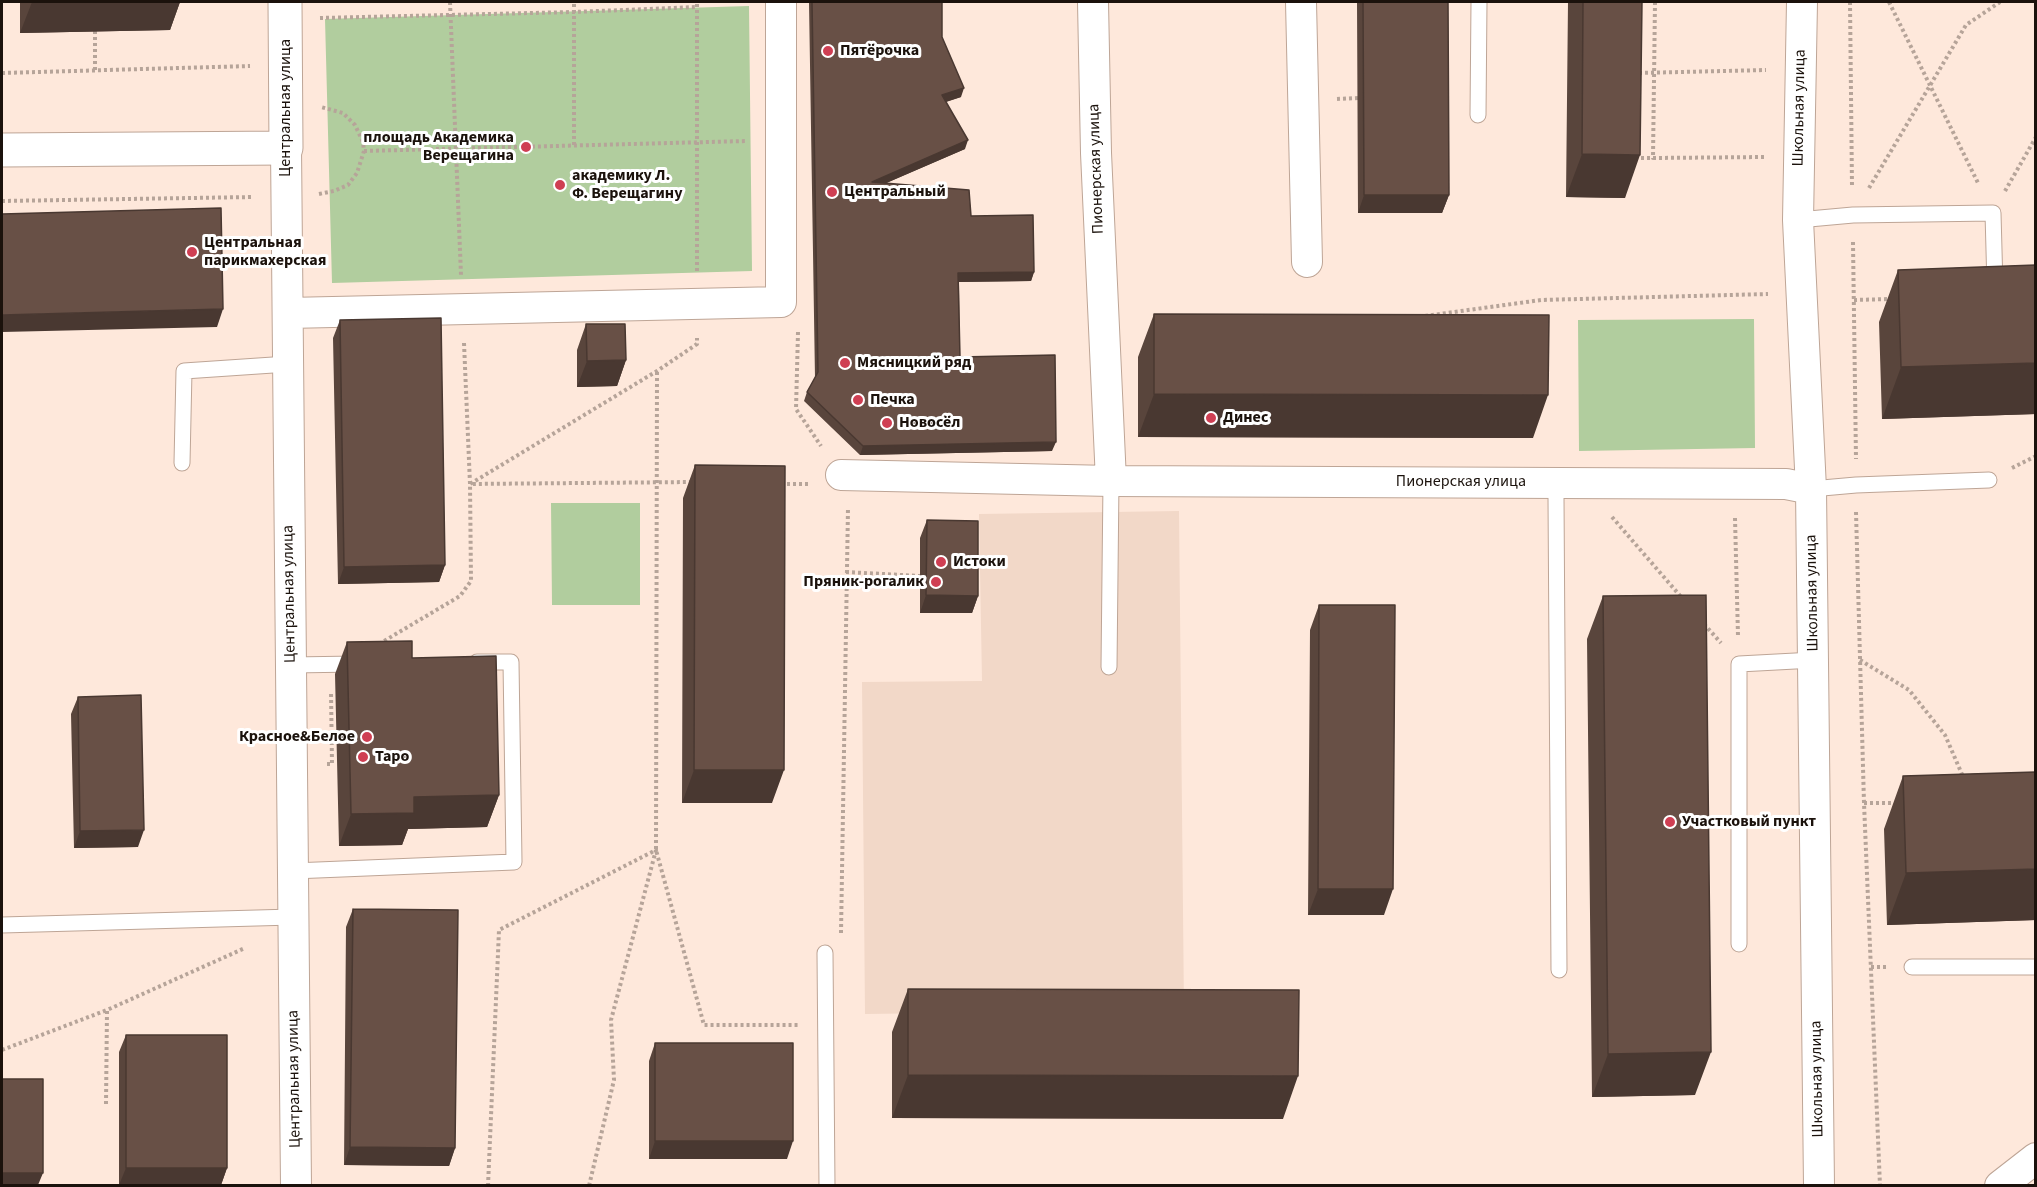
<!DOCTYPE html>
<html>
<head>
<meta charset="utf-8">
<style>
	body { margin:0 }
	#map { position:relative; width:2037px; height:1187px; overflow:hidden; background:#fee8db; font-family:"Source Sans 3",sans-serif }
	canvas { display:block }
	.frame { position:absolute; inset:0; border:3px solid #1b120c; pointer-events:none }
</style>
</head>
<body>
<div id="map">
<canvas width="2037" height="1187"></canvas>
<div class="frame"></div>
</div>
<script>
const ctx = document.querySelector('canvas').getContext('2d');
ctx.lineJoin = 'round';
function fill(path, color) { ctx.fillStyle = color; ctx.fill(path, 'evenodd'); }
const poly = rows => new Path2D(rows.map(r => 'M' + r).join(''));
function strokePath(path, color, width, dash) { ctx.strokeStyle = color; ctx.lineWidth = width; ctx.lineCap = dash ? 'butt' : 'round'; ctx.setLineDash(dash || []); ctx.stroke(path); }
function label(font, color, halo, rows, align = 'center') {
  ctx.font = font + ' "Source Sans 3",sans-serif'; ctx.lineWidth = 6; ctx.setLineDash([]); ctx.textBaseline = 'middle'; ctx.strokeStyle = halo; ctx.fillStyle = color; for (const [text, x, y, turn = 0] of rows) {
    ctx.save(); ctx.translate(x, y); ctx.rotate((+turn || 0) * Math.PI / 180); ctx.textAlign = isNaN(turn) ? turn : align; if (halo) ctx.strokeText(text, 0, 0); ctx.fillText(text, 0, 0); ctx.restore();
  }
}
fill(poly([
	[1179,511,1184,1010,865,1014,862,682,982,681,979,514]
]), '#f2d8c8');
fill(poly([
	[749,6,752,271,332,283,325,19],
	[1754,319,1755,448,1579,451,1578,320],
	[551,503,640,503,640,605,552,605]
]), '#b1cd9e');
const service = poly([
	[1478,115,1479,2],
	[1798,220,1853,215,1993,213,1995,287],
	[182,463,184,371,288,364],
	[1558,483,1556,497,1559,970],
	[1811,489,1856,485,1989,480],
	[291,665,357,664],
	[1109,667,1111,481],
	[293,871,514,862,511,662,477,662],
	[2,925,293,917],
	[1739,944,1739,664,1814,660],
	[825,953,827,1186],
	[1912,967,2036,967]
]);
const minor = poly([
	[1093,2,1096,153,1111,481],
	[1301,2,1307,262],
	[1802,2,1798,220,1811,489,1819,1186],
	[286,148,296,1186],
	[288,313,781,302,781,2],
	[841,475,1111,481,1786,484,1811,489],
	[2000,1186,2036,1158]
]);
const secondary = poly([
	[2,150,286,148,285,2]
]);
strokePath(service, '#bea596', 17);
strokePath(minor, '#bea596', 32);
strokePath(secondary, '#bea596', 35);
strokePath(poly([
	[450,2,461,275],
	[1655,2,1653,158,1766,157],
	[1850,2,1852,187],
	[1889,2,1979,185],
	[320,18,574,12,697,7],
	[95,31,95,70],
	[2,73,250,66],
	[1639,73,1766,70],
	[1337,99,1358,98],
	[574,145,574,2],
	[364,151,747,141],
	[1635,158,1653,158],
	[1869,188,1966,25,2000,2],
	[2005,191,2036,137],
	[319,194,334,191,348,185,357,173,364,151,363,142,355,125,343,113,321,107],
	[2,201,253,197],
	[1853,242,1856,459],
	[697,271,697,2],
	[1854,300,1891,299],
	[1425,316,1541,300,1768,294],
	[798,332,796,409,821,446],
	[464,343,470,484,693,482],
	[657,372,656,850,704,1025,798,1025],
	[2012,468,2036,456],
	[781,484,810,484],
	[1856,512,1864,803,1880,1186],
	[1612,517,1682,598],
	[1735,518,1738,636],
	[846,572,920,576],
	[1704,624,1721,643],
	[379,644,460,596,471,581,470,484,657,371,697,344,697,338],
	[1860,660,1909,690,1945,735,1964,779],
	[327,764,332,764,331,692],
	[1864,803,1897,803],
	[841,933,848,508],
	[1871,967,1887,967],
	[2,1050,107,1010],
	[106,1104,107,1010,245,948],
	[488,1186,499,930,656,850,611,1020,614,1080,589,1186]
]), '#b6a499', 4, [3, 3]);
strokePath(service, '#fff', 15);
strokePath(minor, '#fff', 30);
strokePath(secondary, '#fff', 33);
fill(poly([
	[20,2,180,2,170,30,20,33],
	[809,2,942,2,942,37,961,97,946,102,965,149,886,183,971,216,1034,272,1031,281,959,282,960,357,1052,451,860,455,804,401,807,392,815,378],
	[1357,2,1448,2,1449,195,1442,213,1358,213],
	[1568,2,1642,2,1625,198,1566,197],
	[2036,265,2036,414,1882,419,1879,322,1898,270],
	[1154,314,1533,438,1138,437,1138,357],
	[340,320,445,565,439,582,338,584,333,338],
	[586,324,626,360,617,386,577,387,577,350],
	[695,465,772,803,682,803,683,498],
	[927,520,978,596,972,613,920,613,920,538],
	[1603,596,1695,1095,1592,1097,1587,639],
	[1319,605,1384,915,1308,915,1310,630],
	[347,642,412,658,499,795,487,827,408,829,402,845,339,846,335,674],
	[78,697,138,847,74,848,71,714],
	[2036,772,2036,920,1887,925,1884,829,1903,776],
	[353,909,455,1148,449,1166,344,1165,346,927],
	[908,989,1283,1119,892,1118,892,1032],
	[126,1035,227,1168,221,1185,119,1185,119,1052],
	[655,1043,787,1159,649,1159,649,1061]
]), '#59453c');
fill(poly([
	[32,2,180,2,170,30,20,33],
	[964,88,961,97,939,104,942,95],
	[968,140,965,149,868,191,872,182],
	[1582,154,1640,155,1625,198,1566,197],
	[1364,195,1449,195,1442,213,1358,213],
	[1034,272,1031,281,955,282,958,273],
	[223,309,217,327,2,332,2,315],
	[626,360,617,386,577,387,587,361],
	[2036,363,2036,414,1882,419,1901,367],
	[1154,394,1548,395,1533,438,1138,437],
	[1056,442,1052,451,860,455,863,446],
	[445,565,439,582,338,584,344,567],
	[926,595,978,596,972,613,920,613],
	[694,770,784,770,772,803,682,803],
	[499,795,487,827,408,829,402,845,339,846,351,814,414,797],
	[144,830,138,847,74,848,80,831],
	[2036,869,2036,920,1887,925,1906,873],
	[1318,889,1393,889,1384,915,1308,915],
	[1711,1052,1695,1095,1592,1097,1608,1054],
	[908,1075,1298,1076,1283,1119,892,1118],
	[655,1141,793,1141,787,1159,649,1159],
	[350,1147,455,1148,449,1166,344,1165],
	[126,1168,227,1168,221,1185,119,1185],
	[2,1173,43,1173,38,1185,2,1185]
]), '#493831');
const building = poly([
	[812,2,942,2,942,37,964,88,942,95,968,140,872,182,969,190,971,216,1033,215,1034,272,958,273,960,357,1055,355,1056,442,863,446,807,392,818,372,812,2],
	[1363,2,1448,2,1449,195,1364,195,1363,2],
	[1583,2,1642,2,1640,155,1582,154,1583,2],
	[221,208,223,309,2,315,2,214,221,208],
	[2036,265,2036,363,1901,367,1898,270,2036,265],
	[1154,314,1549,315,1548,395,1154,394,1154,314],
	[441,318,445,565,344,567,340,320,441,318],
	[586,324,625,324,626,360,587,361,586,324],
	[695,465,785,466,784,770,694,770,695,465],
	[927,520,978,521,978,596,926,595,927,520],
	[1706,595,1711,1052,1608,1054,1603,596,1706,595],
	[1319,605,1395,605,1393,889,1318,889,1319,605],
	[412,641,412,658,496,656,499,795,414,797,414,813,351,814,347,642,412,641],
	[141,695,144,830,80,831,78,697,141,695],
	[2036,772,2036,869,1906,873,1903,776,2036,772],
	[353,909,458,910,455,1148,350,1147,353,909],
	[908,989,1299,990,1298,1076,908,1075,908,989],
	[126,1035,227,1035,227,1168,126,1168,126,1035],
	[655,1043,793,1043,793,1141,655,1141,655,1043],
	[2,1079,43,1079,43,1173,2,1173,2,1079]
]);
fill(building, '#685046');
strokePath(building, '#493831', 1.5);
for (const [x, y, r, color] of [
	[828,51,6,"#cf3f53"],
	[526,147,6,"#cf3f53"],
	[560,185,6,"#cf3f53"],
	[832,192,6,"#cf3f53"],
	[192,252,6,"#cf3f53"],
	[845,363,6,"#cf3f53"],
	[858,400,6,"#cf3f53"],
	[1211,418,6,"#cf3f53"],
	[887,423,6,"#cf3f53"],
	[941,562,6,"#cf3f53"],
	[936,582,6,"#cf3f53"],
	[367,737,6,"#cf3f53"],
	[363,757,6,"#cf3f53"],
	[1670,822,6,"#cf3f53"]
]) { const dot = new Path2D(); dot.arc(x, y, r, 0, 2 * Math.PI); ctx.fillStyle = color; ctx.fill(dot); strokePath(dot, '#fff', 2); }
label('bold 16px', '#1b120c', '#fff', [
	["Пятёрочка",840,51],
	["площадь Академика",514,138,"right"],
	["Верещагина",514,156,"right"],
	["академику Л.",572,176],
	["Ф. Верещагину",572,194],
	["Центральный",844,192],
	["Центральная",204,243],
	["парикмахерская",204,261],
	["Мясницкий ряд",857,363],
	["Печка",870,400],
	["Динес",1223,418],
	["Новосёл",899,423],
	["Истоки",953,562],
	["Пряник-рогалик",924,582,"right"],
	["Красное&Белое",355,737,"right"],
	["Таро",375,757],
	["Участковый пункт",1682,822]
], 'left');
label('16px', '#1b120c', '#fff', [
	["Центральная улица",286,108,-90],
	["Школьная улица",1800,108,-89],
	["Пионерская улица",1097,169,-92],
	["Пионерская улица",1461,482],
	["Школьная улица",1813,593,-91],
	["Центральная улица",290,594,-91],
	["Центральная улица",295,1079,-91],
	["Школьная улица",1818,1079,-91]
]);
</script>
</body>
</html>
